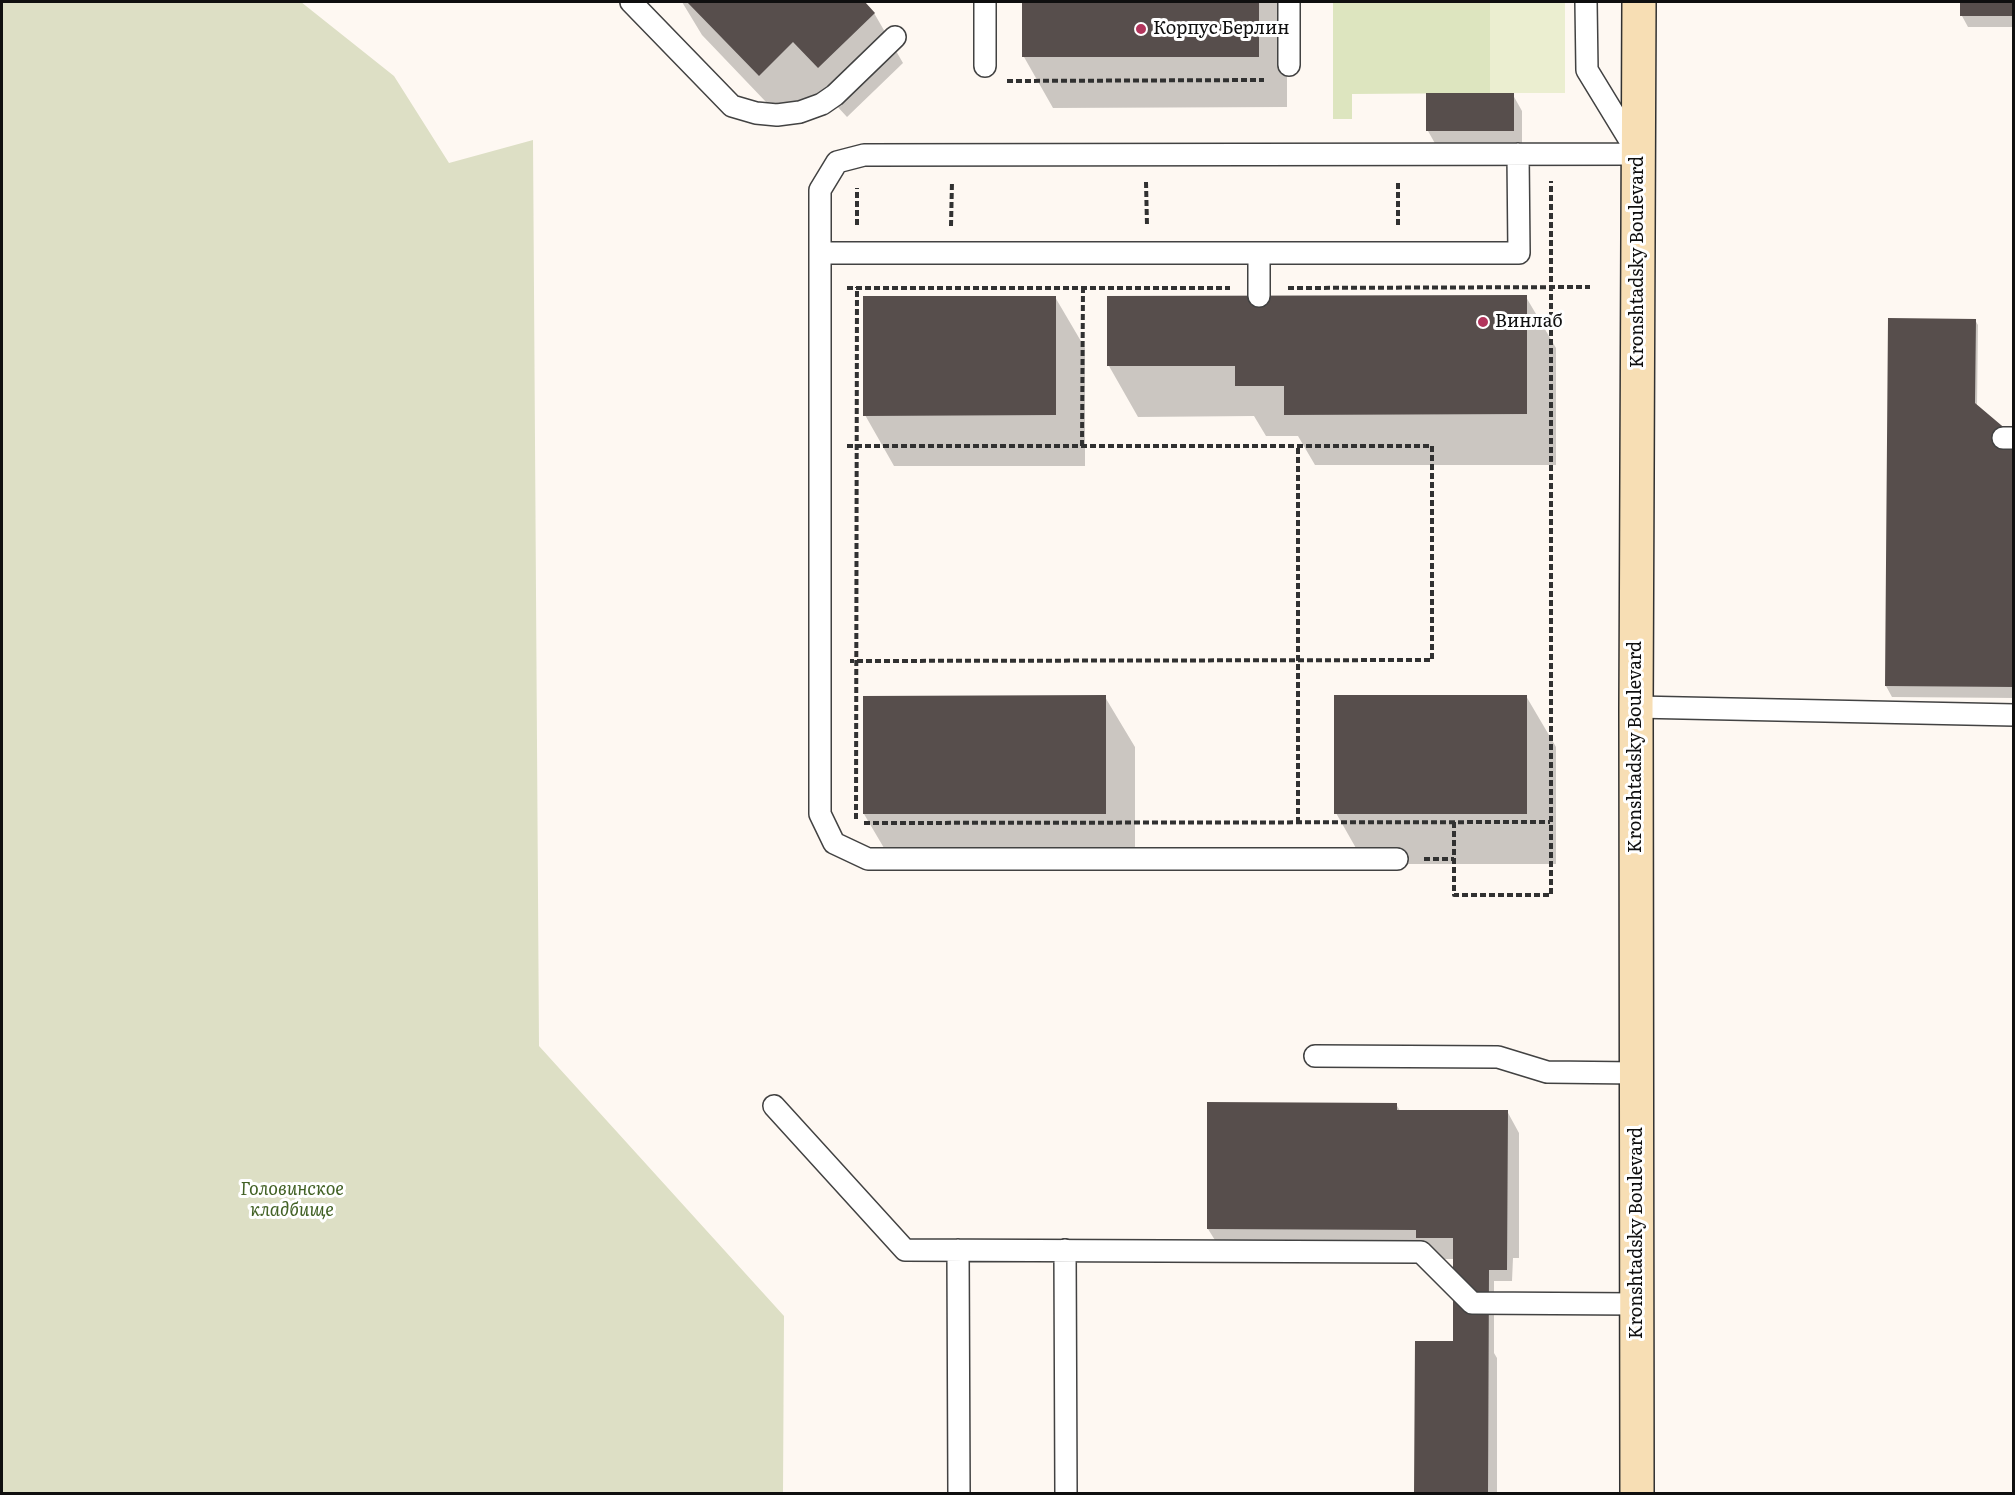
<!DOCTYPE html>
<html>
<head>
<meta charset="utf-8">
<style>
	body { margin:0 }
	#map { position:relative; width:2015px; height:1495px; overflow:hidden; background:#fef8f2; font-family:Literata,serif }
	canvas { display:block }
	.frame { position:absolute; inset:0; border:3px solid #0f0f0f; pointer-events:none }
</style>
</head>
<body>
<div id="map">
<canvas width="2015" height="1495"></canvas>
<div class="frame"></div>
</div>
<script>
const ctx = document.querySelector('canvas').getContext('2d');
ctx.lineJoin = 'round';
function fill(path, color) { ctx.fillStyle = color; ctx.fill(path, 'evenodd'); }
const poly = rows => new Path2D(rows.map(r => 'M' + r).join(''));
function strokePath(path, color, width, dash) { ctx.strokeStyle = color; ctx.lineWidth = width; ctx.lineCap = dash ? 'butt' : 'round'; ctx.setLineDash(dash || []); ctx.stroke(path); }
function label(font, color, halo, rows, align = 'center') {
  ctx.font = font + ' Literata,serif'; ctx.lineWidth = 6; ctx.setLineDash([]); ctx.textBaseline = 'middle'; ctx.strokeStyle = halo; ctx.fillStyle = color; for (const [text, x, y, turn = 0] of rows) {
    ctx.save(); ctx.translate(x, y); ctx.rotate((+turn || 0) * Math.PI / 180); ctx.textAlign = isNaN(turn) ? turn : align; if (halo) ctx.strokeText(text, 0, 0); ctx.fillText(text, 0, 0); ctx.restore();
  }
}
fill(poly([
	[1333,2,1490,2,1490,93,1352,94,1352,119,1333,119]
]), '#dde5bf');
fill(poly([
	[2,2,301,2,394,76,449,163,533,140,539,1046,784,1316,783,1493,2,1493]
]), '#dddfc5');
fill(poly([
	[1490,2,1565,2,1565,93,1490,93]
]), '#ebeed0');
fill(poly([
	[682,2,863,2,874,13,903,63,847,117,823,91,788,125,702,35],
	[1024,2,1287,2,1287,107,1053,108,1024,57],
	[1962,2,2014,2,2014,27,1968,27,1962,16],
	[1513,95,1522,111,1522,147,1437,147,1428,131],
	[1055,297,1085,348,1085,466,894,466,865,415],
	[1526,297,1556,348,1556,465,1315,465,1298,436,1266,436,1254,416,1138,417,1109,366],
	[1889,320,1975,320,1978,325,1977,407,2014,438,2014,698,1892,697,1886,686],
	[1526,696,1556,747,1556,864,1365,864,1336,813],
	[1105,697,1135,747,1135,864,894,865,864,814],
	[1396,1104,1400,1111,1507,1111,1519,1133,1519,1258,1513,1258,1512,1281,1494,1281,1494,1353,1497,1358,1497,1494,1416,1494,1455,1342,1455,1259,1430,1259,1218,1245,1208,1229]
]), '#0003');
fill(poly([
	[687,2,865,2,875,13,818,68,793,42,759,76],
	[1022,2,1259,2,1259,57,1022,57],
	[1960,2,2014,2,2014,16,1960,16],
	[1426,93,1514,93,1514,131,1426,131],
	[1527,295,1527,414,1284,415,1284,386,1235,386,1235,366,1107,366,1107,296],
	[863,296,1056,296,1056,415,863,416],
	[1888,318,1976,319,1975,403,2014,436,2014,687,1885,686],
	[1106,695,1106,814,863,814,863,696],
	[1334,695,1527,695,1527,814,1334,814],
	[1207,1102,1397,1103,1397,1110,1508,1110,1507,1270,1489,1270,1488,1494,1414,1494,1415,1341,1453,1341,1453,1238,1416,1238,1416,1230,1207,1229]
]), '#574e4c');
const lane = poly([
	[631,2,732,106,756,113,777,115,800,112,822,104,835,95,895,37],
	[985,2,985,66],
	[1586,2,1587,70,1637,152],
	[1289,65,1289,2],
	[820,253,1519,253,1518,154],
	[1259,296,1259,253],
	[2003,438,2014,438],
	[1636,707,2014,715],
	[1397,859,868,859,834,843,820,814,820,190,837,162,864,155,1638,154],
	[1315,1056,1498,1057,1547,1072,1637,1073],
	[774,1106,905,1250,1421,1252,1472,1303,1636,1304],
	[958,1250,959,1494],
	[1065,1250,1066,1494]
]);
const secondary = poly([
	[1637,1494,1636,707,1639,2]
]);
strokePath(lane, '#424242', 24);
strokePath(secondary, '#313131', 36);
strokePath(poly([
	[1007,81,1264,80],
	[1146,182,1147,225],
	[857,225,857,188],
	[1398,225,1398,182],
	[951,226,952,182],
	[847,288,1230,288],
	[1288,288,1590,287],
	[847,446,1432,446,1432,660,850,661],
	[1082,446,1083,287],
	[856,819,857,287],
	[1454,822,1454,895,1551,895,1551,181],
	[864,823,1550,822],
	[1298,823,1298,446],
	[1424,859,1454,859]
]), '#313131', 4, [6, 3]);
strokePath(lane, '#fff', 21);
strokePath(secondary, '#f7deb4', 33);
for (const [x, y, r, color] of [
	[1141,29,6,"#b2355c"],
	[1483,322,6,"#b2355c"]
]) { const dot = new Path2D(); dot.arc(x, y, r, 0, 2 * Math.PI); ctx.fillStyle = color; ctx.fill(dot); strokePath(dot, '#fff', 2); }
label('18px', '#0f0f0f', '#fff', [
	["Корпус Берлин",1153,29],
	["Винлаб",1495,322]
], 'left');
label('18px', '#0f0f0f', '#fff', [
	["Kronshtadsky Boulevard",1638,262,-90],
	["Kronshtadsky Boulevard",1636,747,-90],
	["Kronshtadsky Boulevard",1637,1233,-90]
]);
label('italic 18px', '#426125', '#fff', [
	["Головинское",292,1190],
	["кладбище",292,1211]
]);
</script>
</body>
</html>
